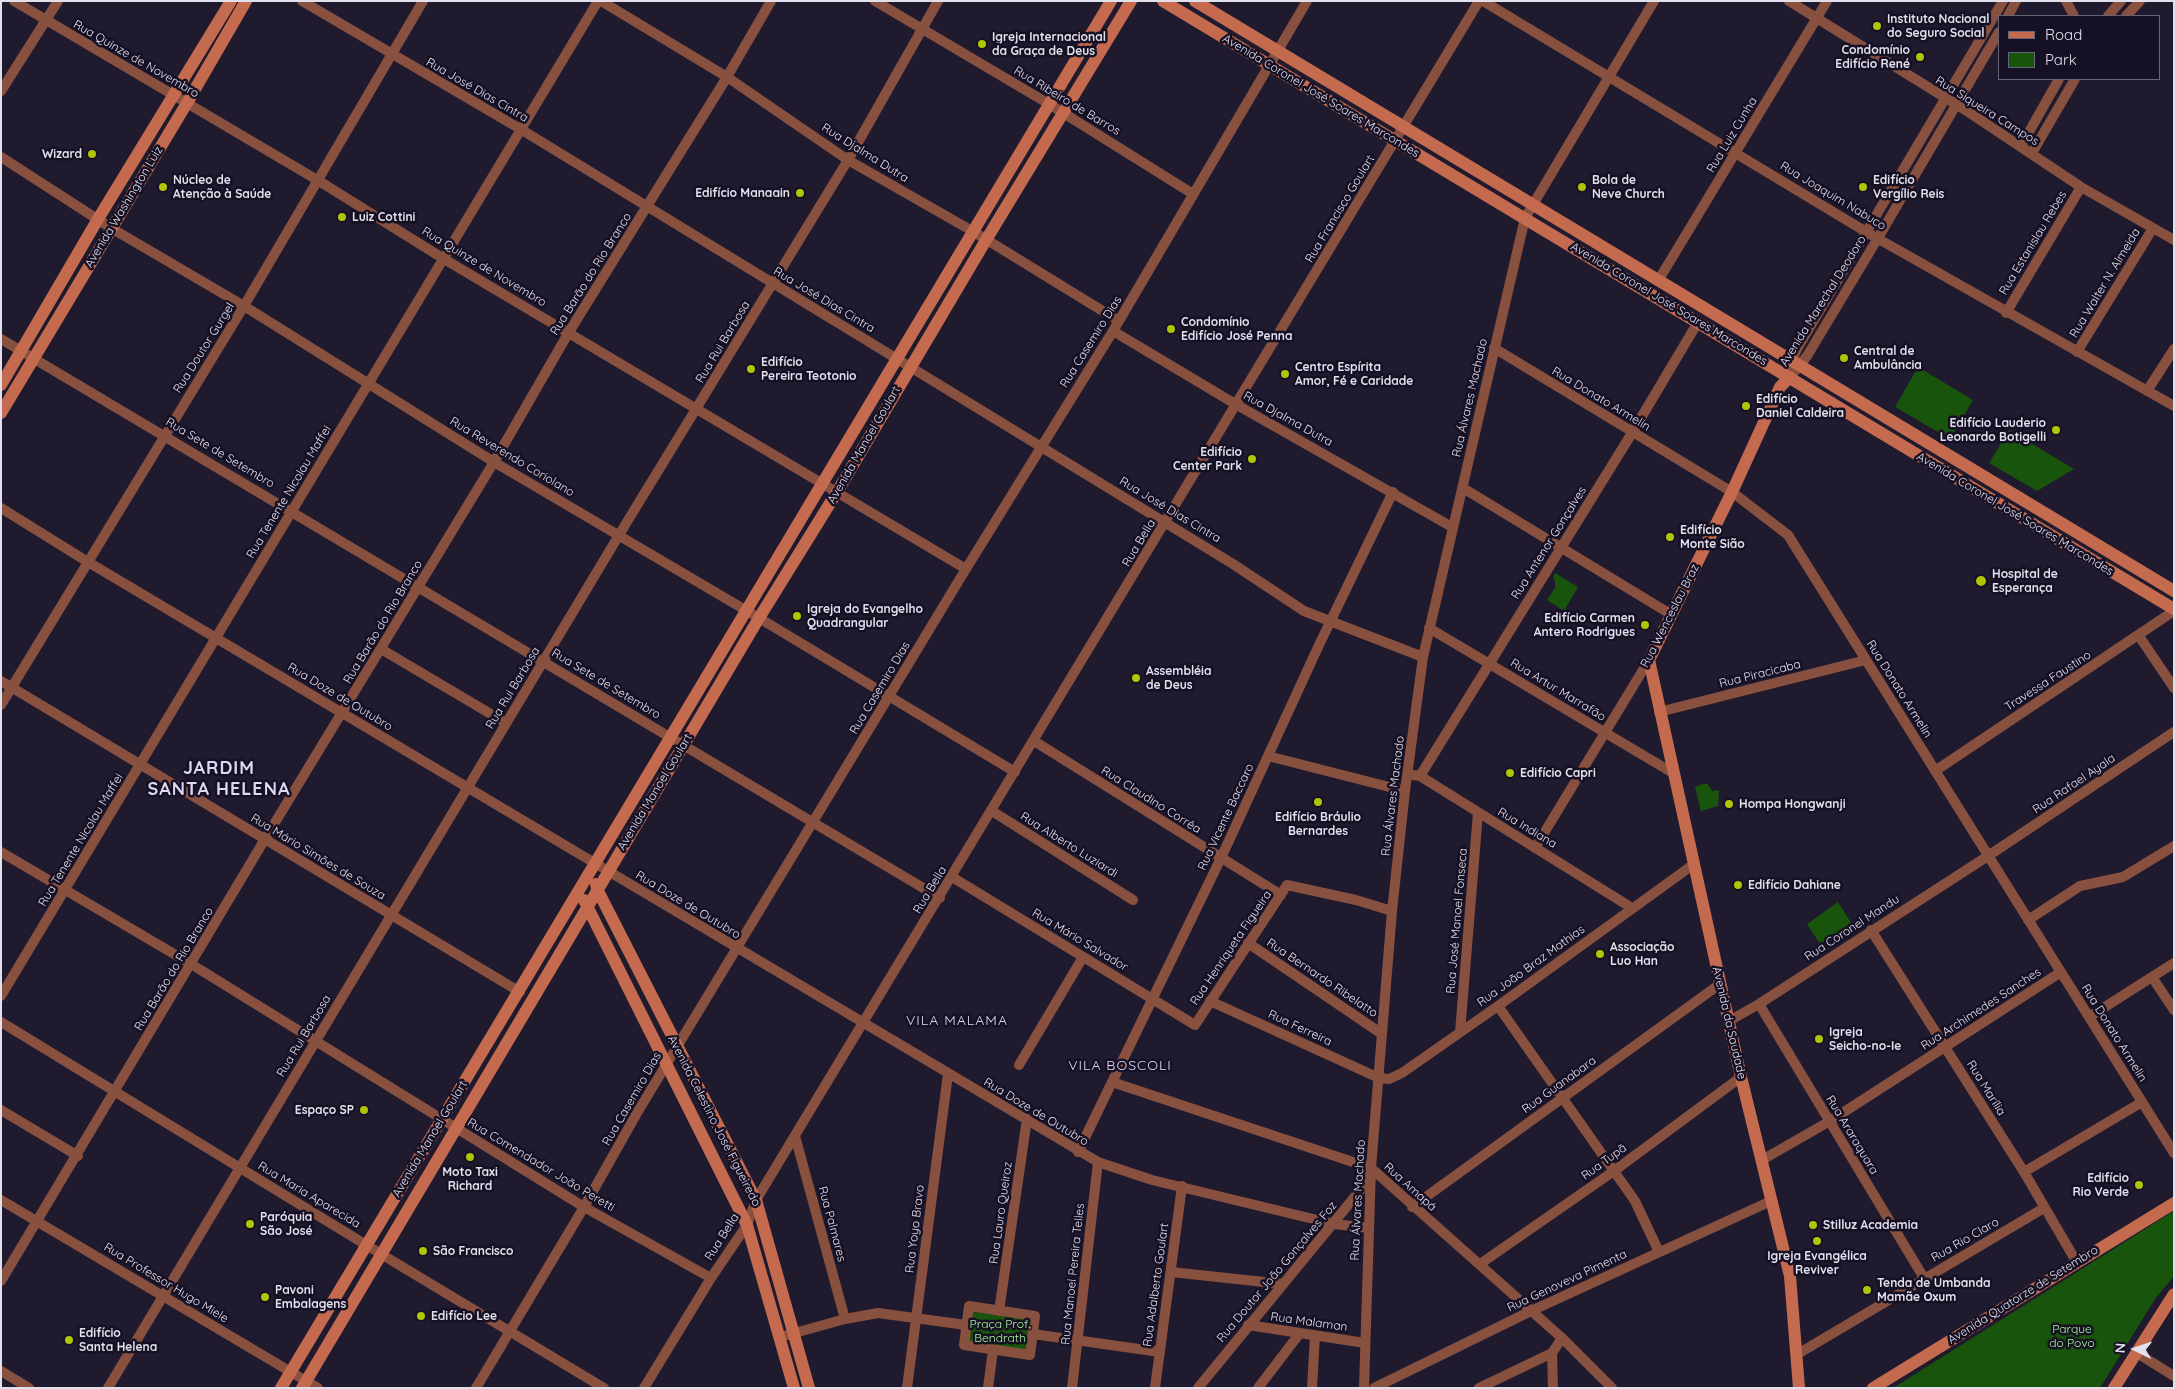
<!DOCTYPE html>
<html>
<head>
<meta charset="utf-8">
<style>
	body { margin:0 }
	#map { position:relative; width:2175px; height:1389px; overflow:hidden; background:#1f1a2e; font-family:Quicksand,sans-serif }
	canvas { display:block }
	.frame { position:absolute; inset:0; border:2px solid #e3e0ee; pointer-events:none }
	.legend { position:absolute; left:1998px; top:15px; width:162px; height:65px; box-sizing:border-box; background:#161024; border:1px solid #686375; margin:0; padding:6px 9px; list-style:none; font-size:15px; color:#e3e0ee }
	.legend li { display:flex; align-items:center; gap:10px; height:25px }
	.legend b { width:25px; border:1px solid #686375 }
	.north { position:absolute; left:2110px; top:1324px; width:50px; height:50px; -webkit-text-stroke:4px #161024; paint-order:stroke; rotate:274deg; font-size:14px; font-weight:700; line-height:20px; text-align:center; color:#e3e0ee }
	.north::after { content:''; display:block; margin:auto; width:18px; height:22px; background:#e3e0ee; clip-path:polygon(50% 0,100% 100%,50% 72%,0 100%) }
</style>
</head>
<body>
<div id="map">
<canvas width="2175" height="1389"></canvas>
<div class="frame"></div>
<ul class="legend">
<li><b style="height:6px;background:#c46a4e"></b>Road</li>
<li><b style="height:14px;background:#18540c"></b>Park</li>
</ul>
<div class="north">N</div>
</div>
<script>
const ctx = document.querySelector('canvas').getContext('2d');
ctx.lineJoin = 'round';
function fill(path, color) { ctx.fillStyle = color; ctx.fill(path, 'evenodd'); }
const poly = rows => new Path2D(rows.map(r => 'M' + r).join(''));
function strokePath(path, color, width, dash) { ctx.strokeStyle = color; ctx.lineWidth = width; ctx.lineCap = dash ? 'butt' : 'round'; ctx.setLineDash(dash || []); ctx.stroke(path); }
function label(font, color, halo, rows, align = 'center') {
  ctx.font = font + ' Quicksand,sans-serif'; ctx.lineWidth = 5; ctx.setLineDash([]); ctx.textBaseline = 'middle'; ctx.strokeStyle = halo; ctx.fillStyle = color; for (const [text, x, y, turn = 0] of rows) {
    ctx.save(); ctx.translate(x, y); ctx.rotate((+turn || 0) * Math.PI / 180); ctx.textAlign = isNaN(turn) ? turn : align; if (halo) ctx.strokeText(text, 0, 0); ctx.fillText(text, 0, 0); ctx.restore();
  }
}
fill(poly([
	[1918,367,1973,400,1950,439,1895,407],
	[2009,430,2074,469,2037,491,1989,463],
	[1555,573,1578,587,1564,611,1547,600,1555,588,1555,581,1553,577],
	[1703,784,1708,784,1712,791,1719,790,1718,806,1701,811,1695,787],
	[1838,902,1852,924,1820,944,1807,924],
	[2174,1211,2174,1276,2155,1299,2100,1388,1893,1388],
	[973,1312,1031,1320,1027,1350,969,1342]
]), '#18540c');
strokePath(poly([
	[14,1,319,181,444,259,966,569],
	[302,1,522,130,1233,564,1304,611,1423,657],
	[601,1,727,77,848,160,974,232,1119,321],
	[875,1,1049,104,1193,194],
	[1483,1,1868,233,2174,406],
	[1789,1,1970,113,2081,187,2174,240],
	[2066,1,2074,16],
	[2008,16,2016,1],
	[2108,16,2121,1],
	[2126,16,2140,1],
	[1,91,58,1],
	[2021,146,2059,79],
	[2032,153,2075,79],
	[1,157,111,228,244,306,494,462,759,618,1015,772],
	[1658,281,1827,1],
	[2006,313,2081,187],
	[1113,331,1237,405,1452,527],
	[1,339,940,898],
	[1494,348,1732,492,1788,535,2174,1153],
	[2077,352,2153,228],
	[1785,374,1797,349,2003,1],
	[1790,377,1807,356,1878,238,1999,32],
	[2147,391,2174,349],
	[1463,488,1672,615],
	[1,508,88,562,1098,1162,1152,1180,1334,1224,1369,1228],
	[1429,628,1673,773],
	[2139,636,2174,688],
	[381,649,506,723],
	[1,681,520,992],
	[1,705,244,306,423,1],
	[1659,712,1866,660],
	[1034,741,1281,895],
	[1268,756,1405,791],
	[1935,771,2174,611],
	[1413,775,1420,776,1632,908],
	[1420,776,1632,433,1698,322],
	[992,811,1133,900],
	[1535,848,1649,660],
	[1,852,191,964,584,1207,711,1278],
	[952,877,1195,1025,1287,885,1356,900,1392,911],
	[2028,920,2080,886,2123,877,2174,846],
	[1871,930,2024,1172,2076,1261],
	[1248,943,1382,1034],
	[2152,977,2174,1010],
	[1,996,598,1],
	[1210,1001,1379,1078,1389,1079,1402,1073,1498,1006,1694,864],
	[1759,1004,1924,1278],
	[1498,1006,1635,1201,1659,1252],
	[2089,1017,2174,963],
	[1729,1021,1759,1004,1988,856,2174,732],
	[1,1022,381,1254,604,1388],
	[1460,1032,1478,813],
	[1019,1065,1083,957],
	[1112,1082,1371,1168,1562,1338,1612,1388],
	[1,1110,78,1156],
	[795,1136,845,1319],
	[1078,1152,1221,858,1319,645,1393,492],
	[1762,1160,1830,1121,2061,972],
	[2024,1172,2142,1102],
	[1,1200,318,1388],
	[1412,1207,1720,984],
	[1480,1264,1614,1171,1741,1077],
	[1171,1272,1283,1284],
	[1,1281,265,839,494,462,569,332,727,77,771,1],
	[969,1306,1035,1316,1030,1355,964,1345,969,1306],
	[999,1311,1027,1119],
	[1248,1325,1365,1343],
	[1033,1334,1160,1352],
	[780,1337,845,1319,878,1313,966,1325],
	[1552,1353,1553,1388],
	[2137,1353,2174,1376],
	[1796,1355,2044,1208],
	[1,1371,29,1388],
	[108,1388,619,535,848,160,938,1],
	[476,1388,584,1207,637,1113,961,577,1113,331,1307,1],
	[644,1388,711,1278,747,1225,756,1200,1479,1],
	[907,1388,948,1074],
	[988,1388,993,1350],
	[1072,1388,1098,1162],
	[1155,1388,1182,1186],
	[1198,1388,1362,1188,1368,1174],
	[1258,1388,1300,1333],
	[1312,1388,1315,1335],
	[1364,1388,1371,1168,1392,911,1405,791,1423,657,1525,218,1654,1],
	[1374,1388,1531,1311,1771,1201],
	[1479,1388,1552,1353,1562,1338]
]), '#88503e', 10);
strokePath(poly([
	[1163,1,2174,609],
	[1195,1,2174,591],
	[1790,377,1780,387,1732,492,1649,660,1741,1077,1790,1276,1799,1388],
	[1,385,98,219,231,1],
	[1,413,187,103,246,1],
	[596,884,597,889,756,1200,809,1388],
	[584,900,747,1225,794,1388],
	[281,1388,1111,1],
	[302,1388,759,618,837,492,986,240,1131,1],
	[1873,1388,2174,1203],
	[2114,1388,2174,1294]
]), '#c46a4e', 12);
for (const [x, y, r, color] of [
	[1877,26,5,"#afc506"],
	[982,44,5,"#afc506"],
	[1920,57,5,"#afc506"],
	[92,154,5,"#afc506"],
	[163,187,5,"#afc506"],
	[1582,187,5,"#afc506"],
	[1863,187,5,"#afc506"],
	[800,193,5,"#afc506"],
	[342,217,5,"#afc506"],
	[1171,329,5,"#afc506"],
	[1844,358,5,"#afc506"],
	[751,369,5,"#afc506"],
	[1285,374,5,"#afc506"],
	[1746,406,5,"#afc506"],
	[2056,430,5,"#afc506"],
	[1252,459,5,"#afc506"],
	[1670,537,5,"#afc506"],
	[1981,581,6,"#afc506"],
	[797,616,5,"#afc506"],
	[1645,625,5,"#afc506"],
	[1136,678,5,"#afc506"],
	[1510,773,5,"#afc506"],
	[1318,802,5,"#afc506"],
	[1729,804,5,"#afc506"],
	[1738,885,5,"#afc506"],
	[1600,954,5,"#afc506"],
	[1819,1039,5,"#afc506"],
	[364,1110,5,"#afc506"],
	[470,1157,5,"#afc506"],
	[2139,1185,5,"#afc506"],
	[250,1224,5,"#afc506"],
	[1813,1225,5,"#afc506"],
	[1817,1241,5,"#afc506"],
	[423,1251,5,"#afc506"],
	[1867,1290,5,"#afc506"],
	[265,1297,5,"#afc506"],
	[421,1316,5,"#afc506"],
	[69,1340,5,"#afc506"]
]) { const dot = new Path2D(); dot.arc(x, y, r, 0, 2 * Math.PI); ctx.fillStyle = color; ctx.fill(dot); strokePath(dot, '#161024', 2); }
label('bold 12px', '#e3e0ee', '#161024', [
	["Instituto Nacional",1887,19],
	["do Seguro Social",1887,33],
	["Igreja Internacional",992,37],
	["da Graça de Deus",992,51],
	["Condomínio",1910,50,"right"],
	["Edifício René",1910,64,"right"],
	["Wizard",82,154,"right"],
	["Núcleo de",173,180],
	["Atenção à Saúde",173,194],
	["Bola de",1592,180],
	["Neve Church",1592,194],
	["Edifício",1873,180],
	["Vergílio Reis",1873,194],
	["Edifício Manaain",790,193,"right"],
	["Luiz Cottini",352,217],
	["Condomínio",1181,322],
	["Edifício José Penna",1181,336],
	["Central de",1854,351],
	["Ambulância",1854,365],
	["Edifício",761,362],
	["Pereira Teotonio",761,376],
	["Centro Espírita",1295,367],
	["Amor, Fé e Caridade",1295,381],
	["Edifício",1756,399],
	["Daniel Caldeira",1756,413],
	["Edifício Lauderio",2046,423,"right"],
	["Leonardo Botigelli",2046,437,"right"],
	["Edifício",1242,452,"right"],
	["Center Park",1242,466,"right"],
	["Edifício",1680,530],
	["Monte Sião",1680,544],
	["Hospital de",1992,574],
	["Esperança",1992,588],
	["Igreja do Evangelho",807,609],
	["Quadrangular",807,623],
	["Edifício Carmen",1635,618,"right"],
	["Antero Rodrigues",1635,632,"right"],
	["Assembléia",1146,671],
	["de Deus",1146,685],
	["Edifício Capri",1520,773],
	["Hompa Hongwanji",1739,804],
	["Edifício Bráulio",1318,817,"center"],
	["Bernardes",1318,831,"center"],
	["Edifício Dahiane",1748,885],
	["Associação",1610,947],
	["Luo Han",1610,961],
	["Igreja",1829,1032],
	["Seicho-no-Ie",1829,1046],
	["Espaço SP",354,1110,"right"],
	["Moto Taxi",470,1172,"center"],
	["Richard",470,1186,"center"],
	["Edifício",2129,1178,"right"],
	["Rio Verde",2129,1192,"right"],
	["Paróquia",260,1217],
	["São José",260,1231],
	["Stilluz Academia",1823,1225],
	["São Francisco",433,1251],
	["Igreja Evangélica",1817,1256,"center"],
	["Reviver",1817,1270,"center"],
	["Tenda de Umbanda",1877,1283],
	["Mamãe Oxum",1877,1297],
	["Pavoni",275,1290],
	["Embalagens",275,1304],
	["Edifício Lee",431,1316],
	["Edifício",79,1333],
	["Santa Helena",79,1347]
], 'left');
label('12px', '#e3e0ee', '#161024', [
	["Rua Quinze de Novembro",136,59,30],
	["Rua José Dias Cintra",477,90,30],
	["Avenida Coronel José Soares Marcondes",1321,96,31],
	["Rua Ribeiro de Barros",1067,101,31],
	["Rua Siqueira Campos",1987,111,32],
	["Rua Luiz Cunha",1732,135,-59],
	["Rua Djalma Dutra",865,153,32],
	["Rua Joaquim Nabuco",1833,196,31],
	["Avenida Washington Luiz",124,207,-59],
	["Rua Francisco Goulart",1340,209,-59],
	["Rua Estanislau Rebes",2033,243,-59],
	["Rua Quinze de Novembro",484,267,31],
	["Rua Barão do Rio Branco",591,274,-58],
	["Rua Walter N. Almeida",2105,283,-59],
	["Rua José Dias Cintra",824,300,31],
	["Avenida Marechal Deodoro",1823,301,-58],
	["Avenida Coronel José Soares Marcondes",1669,304,31],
	["Rua Rui Barbosa",723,342,-59],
	["Rua Casemiro Dias",1091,342,-58],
	["Rua Doutor Gurgel",204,348,-58],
	["Rua Álvares Machado",1470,398,-77],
	["Rua Donato Armelin",1601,399,31],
	["Rua Djalma Dutra",1288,419,29],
	["Avenida Manoel Goulart",864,445,-60],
	["Rua Sete de Setembro",220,453,31],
	["Rua Reverendo Coriolano",512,457,31],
	["Rua Tenente Nicolau Maffei",289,492,-59],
	["Rua José Dias Cintra",1170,510,31],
	["Avenida Coronel José Soares Marcondes",2015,514,31],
	["Rua Bella",1139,543,-59],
	["Rua Antenor Gonçalves",1549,543,-58],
	["Rua Wenceslau Braz",1670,616,-63],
	["Rua Barão do Rio Branco",383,622,-59],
	["Rua Piracicaba",1760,674,-14],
	["Travessa Faustino",2048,681,-33],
	["Rua Sete de Setembro",606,684,31],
	["Rua Rui Barbosa",513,688,-59],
	["Rua Casemiro Dias",880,688,-59],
	["Rua Donato Armelin",1899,689,58],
	["Rua Artur Marrafão",1558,690,31],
	["Rua Doze de Outubro",340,697,31],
	["Rua Rafael Ayala",2074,784,-34],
	["Avenida Manoel Goulart",655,792,-59],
	["Rua Álvares Machado",1393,796,-83],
	["Rua Claudino Corrêa",1151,800,32],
	["Rua Vicente Baccaro",1226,817,-65],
	["Rua Indiana",1527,828,31],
	["Rua Tenente Nicolau Maffei",81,840,-59],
	["Rua Alberto Luziardi",1069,845,32],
	["Rua Mário Simões de Souza",318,857,31],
	["Rua Bella",930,890,-59],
	["Rua Doze de Outubro",688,905,31],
	["Rua José Manoel Fonseca",1457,921,-85],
	["Rua Coronel Mandu",1852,928,-33],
	["Rua Mário Salvador",1080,940,31],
	["Rua Henriqueta Figueira",1231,948,-56],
	["Rua João Braz Mathias",1531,966,-36],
	["Rua Barão do Rio Branco",174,969,-59],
	["Rua Bernardo Ribelatto",1322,978,34],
	["Rua Archimedes Sanches",1981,1009,-33],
	["Avenida da Saudade",1729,1023,77],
	["Rua Ferreira",1300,1028,25],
	["Rua Donato Armelin",2114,1033,58],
	["Rua Rui Barbosa",304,1036,-59],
	["Rua Guanabara",1559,1085,-36],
	["Rua Marília",1986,1088,58],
	["Rua Casemiro Dias",632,1099,-60],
	["Rua Doze de Outubro",1036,1112,31],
	["Avenida Celestino José Figueiredo",714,1121,63],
	["Rua Araraquara",1852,1135,59],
	["Avenida Manoel Goulart",430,1139,-59],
	["Rua Tupã",1604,1162,-36],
	["Rua Comendador João Peretti",541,1165,31],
	["Rua Amapá",1410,1187,42],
	["Rua Maria Aparecida",309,1195,31],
	["Rua Álvares Machado",1358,1200,-87],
	["Rua Lauro Queiroz",1001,1213,-82],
	["Rua Palmares",832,1224,75],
	["Rua Yoyo Bravo",915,1229,-83],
	["Rua Bella",722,1237,-58],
	["Rua Rio Claro",1965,1240,-30],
	["Rua Doutor João Gonçalves Foz",1277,1272,-50],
	["Rua Manoel Pereira Telles",1073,1274,-84],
	["Rua Genoveva Pimenta",1567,1281,-25],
	["Rua Professor Hugo Miele",166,1283,31],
	["Rua Adalberto Goulart",1156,1285,-82],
	["Avenida Quatorze de Setembro",2023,1295,-32],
	["Rua Malaman",1309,1322,8]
]);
label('12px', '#a6f798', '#161024', [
	["Praça Prof.",1000,1324],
	["Bendrath",1000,1338],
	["Parque",2072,1329],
	["do Povo",2072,1343]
]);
ctx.letterSpacing = '1px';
label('14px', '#ddd7f3', '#161024', [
	["VILA MALAMA",957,1021],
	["VILA BOSCOLI",1120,1066]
]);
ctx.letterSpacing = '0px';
ctx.letterSpacing = '1px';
label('bold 18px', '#ddd7f3', '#161024', [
	["JARDIM",219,769],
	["SANTA HELENA",219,790]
]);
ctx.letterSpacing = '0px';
</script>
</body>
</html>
